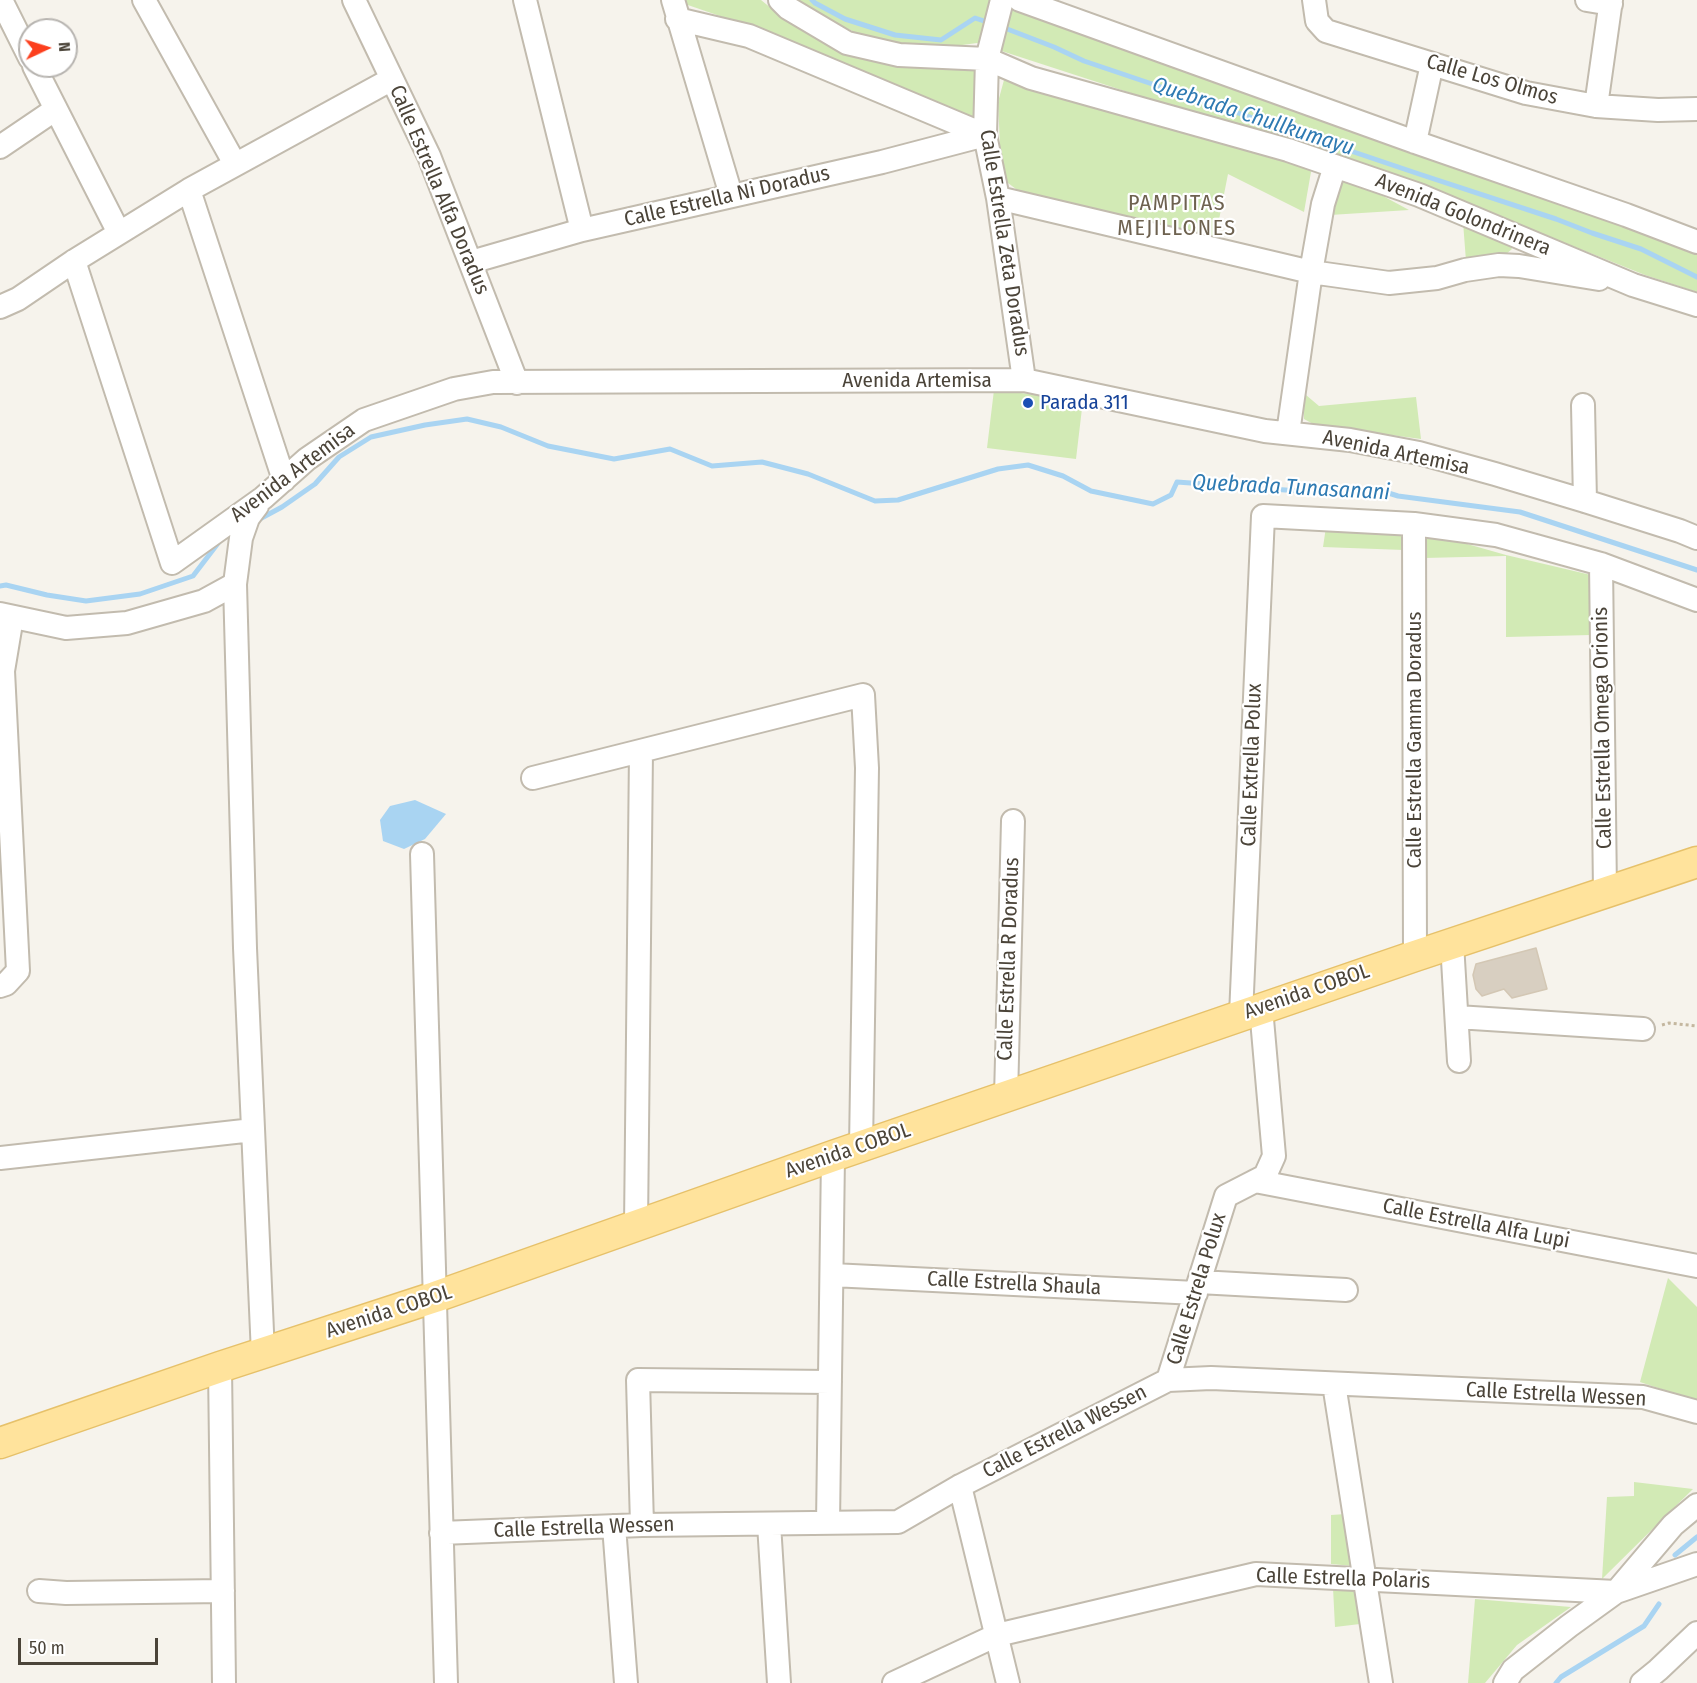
<!DOCTYPE html>
<html>
<head>
<meta charset="utf-8">
<style>
	body { margin:0 }
	#map { position:relative; width:1697px; height:1683px; overflow:hidden; background:#f6f3ec; font-family:"Fira Sans Condensed",sans-serif }
	canvas { display:block }
	.north { position:absolute; left:18px; top:18px; width:60px; height:60px; box-sizing:border-box; background:#fff; border:2px solid #b7b4b0; border-radius:50%; rotate:86deg; font-size:16px; font-weight:700; line-height:24px; text-align:center; color:#4b4439 }
	.north::after { content:''; display:block; margin:auto; width:21px; height:27px; background:#fc3f1d; clip-path:polygon(50% 0,100% 100%,50% 72%,0 100%) }
	.scale { position:absolute; left:18px; top:1638px; width:140px; height:27px; box-sizing:border-box; border:3px solid #4b4439; border-top:0; padding-left:8px; font-size:18px; line-height:21px; white-space:nowrap; color:#4b4439; -webkit-text-stroke:4px #fff; paint-order:stroke }
</style>
</head>
<body>
<div id="map">
<canvas width="1697" height="1683"></canvas>
<div class="north">N</div>
<div class="scale">50 m</div>
</div>
<script>
const ctx = document.querySelector('canvas').getContext('2d');
ctx.lineJoin = 'round';
function fill(path, color) { ctx.fillStyle = color; ctx.fill(path, 'evenodd'); }
const poly = rows => new Path2D(rows.map(r => 'M' + r).join(''));
function strokePath(path, color, width, dash) { ctx.strokeStyle = color; ctx.lineWidth = width; ctx.lineCap = dash ? 'butt' : 'round'; ctx.setLineDash(dash || []); ctx.stroke(path); }
function label(font, color, halo, rows, align = 'center') {
  ctx.font = font + ' "Fira Sans Condensed",sans-serif'; ctx.lineWidth = 4.5; ctx.setLineDash([]); ctx.textBaseline = 'middle'; ctx.strokeStyle = halo; ctx.fillStyle = color; for (const [text, x, y, turn = 0] of rows) {
    ctx.save(); ctx.translate(x, y); ctx.rotate((+turn || 0) * Math.PI / 180); ctx.textAlign = isNaN(turn) ? turn : align; if (halo) ctx.strokeText(text, 0, 0); ctx.fillText(text, 0, 0); ctx.restore();
  }
}
fill(poly([
	[682,0,761,0,782,17,978,70,974,120,787,39,682,3],
	[799,0,995,0,1697,251,1697,292,1645,275,1415,183,1306,150,977,43,933,49,868,39,819,14],
	[1004,80,1100,104,1308,165,1311,172,1304,212,1228,174,1215,240,1024,195,1008,183,1001,167,998,102],
	[1341,178,1383,196,1409,210,1330,215],
	[1463,222,1507,241,1512,249,1505,255,1466,261],
	[994,390,1083,400,1076,459,987,448],
	[1306,395,1319,406,1416,397,1421,439,1315,425,1304,419,1304,409],
	[1326,527,1405,535,1404,550,1323,547],
	[1425,532,1506,555,1591,575,1591,635,1506,637,1506,556,1424,558],
	[1668,1278,1697,1307,1697,1401,1640,1382],
	[1634,1482,1693,1489,1602,1579,1607,1497,1634,1496],
	[1346,1514,1353,1566,1331,1564,1331,1515],
	[1333,1588,1355,1589,1360,1624,1335,1627],
	[1475,1599,1571,1607,1517,1645,1485,1683,1468,1683]
]), '#d2eab5');
fill(poly([
	[415,800,446,814,425,839,404,849,383,841,380,820,390,806]
]), '#a9d4f2');
strokePath(poly([
	[812,0,815,3,845,19,895,35,941,40,975,18,990,23],
	[1002,27,1054,47,1084,61,1419,174,1556,219,1592,233,1641,249,1697,277],
	[256,521,282,507,315,484,339,457,371,437,425,425,467,419,501,427,548,446,614,459,670,449,712,466,762,462,808,474,875,501,898,500,998,469,1028,465,1063,476,1091,491,1153,504,1171,495,1177,482,1326,493,1365,490,1382,491,1398,496,1520,512,1697,570],
	[0,586,6,585,47,595,86,601,140,594,193,576,219,542],
	[1675,1555,1697,1537],
	[1556,1683,1561,1677,1644,1626,1659,1604]
]), '#a9d4f2', 5);
const building = poly([
	[1536,948,1547,989,1512,998,1504,989,1482,996,1476,989,1473,975,1476,964,1536,948]
]);
fill(building, '#d8cfc1');
strokePath(building, '#d3c7b4', 1.5);
const minor = poly([
	[1,0,30,58],
	[144,0,235,164],
	[354,0,429,156,517,383],
	[525,0,582,230],
	[673,0,731,195],
	[780,0,788,8,847,43,899,55,987,59,1031,78,1288,150,1419,195,1633,285,1697,305],
	[1002,0,987,59,985,135,998,198,1024,380],
	[1020,0,1415,142,1626,215,1697,242],
	[1314,0,1317,21,1326,31,1526,93,1596,106,1658,110,1697,109],
	[1587,0,1611,4],
	[677,19,749,36,985,135],
	[34,66,119,233],
	[1596,106,1611,0],
	[1415,142,1432,64],
	[0,147,56,109],
	[189,190,284,480],
	[998,198,1311,272,1389,283,1437,278,1465,270,1499,265,1519,266,1599,279],
	[74,261,172,563,263,498,307,459,364,420,454,389,493,382,1024,380,1265,431,1350,440,1419,453,1495,474,1585,501,1680,531,1697,538],
	[471,262,582,230,882,162,985,135],
	[0,307,18,299,74,261,189,190,392,79],
	[1583,405,1585,501],
	[1288,433,1311,272,1323,204,1335,166],
	[257,506,248,518,241,538,235,584,245,948,263,1354],
	[1414,524,1415,956],
	[1601,564,1605,892],
	[0,614,66,628,127,623,204,601,235,584],
	[533,778,863,695,867,768,861,1147],
	[422,854,446,1683],
	[1452,943,1459,1061],
	[0,986,6,984,18,971,3,671,12,617],
	[1241,1015,1263,516,1414,524,1496,535,1601,564,1697,600],
	[1457,1017,1643,1029],
	[1006,1097,1013,821],
	[0,1158,253,1130],
	[1255,1181,1697,1266],
	[636,1226,641,751],
	[832,1275,1196,1293],
	[1199,1282,1346,1290],
	[220,1367,224,1683],
	[1168,1380,1226,1196,1265,1176,1274,1156,1261,1008],
	[1334,1384,1381,1683],
	[960,1486,1008,1683],
	[828,1523,833,1156],
	[769,1524,779,1683],
	[642,1525,638,1380,830,1382],
	[614,1526,626,1683],
	[441,1533,642,1525,898,1522,960,1486,1168,1380,1211,1378,1643,1397,1697,1412],
	[39,1591,66,1593,223,1591],
	[894,1683,997,1635,1256,1574,1616,1592,1697,1564],
	[1505,1683,1513,1670,1569,1626,1616,1592,1673,1525,1697,1505],
	[1642,1683,1658,1670,1697,1633]
]);
const major = poly([
	[0,1443,220,1367,435,1297,833,1156,1415,956,1697,862]
]);
strokePath(minor, '#c2bbae', 26);
strokePath(major, '#e6c16a', 33);
strokePath(poly([
	[1662,1025,1669,1023,1697,1026]
]), '#c4b79f', 3, [3, 3]);
strokePath(minor, '#fff', 22);
strokePath(major, '#ffe39c', 30);
for (const [x, y, r, color] of [
	[1028,403,6,"#1a4fb4"]
]) { const dot = new Path2D(); dot.arc(x, y, r, 0, 2 * Math.PI); ctx.fillStyle = color; ctx.fill(dot); strokePath(dot, '#fff', 2); }
label('21px', '#4b4439', '#fff', [
	["Calle Los Olmos",1492,80,16],
	["Calle Estrella Alfa Doradus",439,190,67],
	["Calle Estrella Ni Doradus",727,197,-13],
	["Avenida Golondrinera",1463,215,22],
	["Calle Estrella Zeta Doradus",1004,243,81],
	["Avenida Artemisa",917,381],
	["Avenida Artemisa",1396,453,12],
	["Avenida Artemisa",293,473,-37],
	["Calle Estrella Omega Orionis",1603,728,-91],
	["Calle Estrella Gamma Doradus",1415,740,-90],
	["Calle Extrella Polux",1252,765,-88],
	["Calle Estrella R Doradus",1009,959,-88],
	["Avenida COBOL",1307,992,-19],
	["Avenida COBOL",848,1151,-19],
	["Calle Estrella Alfa Lupi",1476,1224,11],
	["Calle Estrella Shaula",1014,1284,3],
	["Calle Estrela Polux",1197,1289,-73],
	["Avenida COBOL",389,1312,-18],
	["Calle Estrella Wessen",1556,1395,3],
	["Calle Estrella Wessen",1065,1432,-27],
	["Calle Estrella Wessen",584,1528,-2],
	["Calle Estrella Polaris",1343,1579,2]
]);
label('21px', '#164399', '#fff', [
	["Parada 311",1040,403]
], 'left');
label('italic 22px', '#2e7ab2', '#fff', [
	["Quebrada Chullkumayu",1253,117,18],
	["Quebrada Tunasanani",1291,488,3]
]);
ctx.letterSpacing = '1.5px';
label('22px', '#6e6250', '#fff', [
	["PAMPITAS",1177,204],
	["MEJILLONES",1177,229]
]);
ctx.letterSpacing = '0px';
</script>
</body>
</html>
